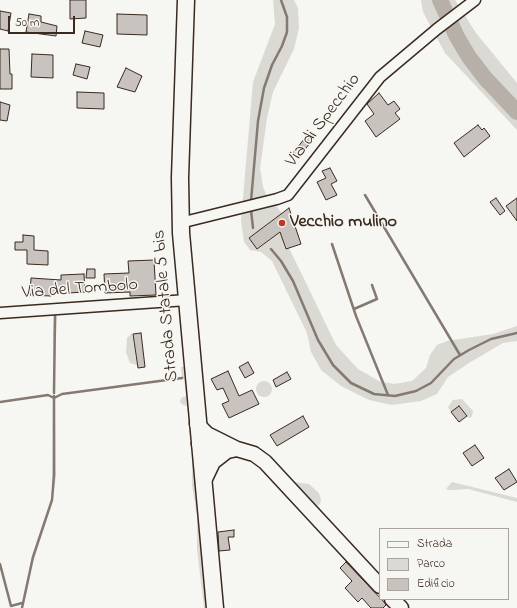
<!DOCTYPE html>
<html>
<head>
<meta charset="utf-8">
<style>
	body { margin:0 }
	#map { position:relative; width:517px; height:608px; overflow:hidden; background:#f6f6f2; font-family:"Indie Flower",sans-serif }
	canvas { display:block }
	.legend { position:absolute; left:379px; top:528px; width:130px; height:72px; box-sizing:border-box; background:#f6f6f2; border:1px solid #aba49d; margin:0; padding:5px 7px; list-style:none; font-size:12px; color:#3b2a1e }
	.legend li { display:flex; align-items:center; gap:8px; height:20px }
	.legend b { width:20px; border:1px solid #aba49d }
	.scale { position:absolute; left:8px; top:16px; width:67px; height:18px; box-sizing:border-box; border:2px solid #3b2a1e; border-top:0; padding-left:5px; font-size:12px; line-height:14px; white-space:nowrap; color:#3b2a1e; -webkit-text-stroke:3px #f6f6f2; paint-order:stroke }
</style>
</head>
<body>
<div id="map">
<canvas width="517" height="608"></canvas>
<ul class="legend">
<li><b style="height:5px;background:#f6f6f2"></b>Strada</li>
<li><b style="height:11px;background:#dad9d3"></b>Parco</li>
<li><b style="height:11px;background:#c8c3be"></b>Edificio</li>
</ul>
<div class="scale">50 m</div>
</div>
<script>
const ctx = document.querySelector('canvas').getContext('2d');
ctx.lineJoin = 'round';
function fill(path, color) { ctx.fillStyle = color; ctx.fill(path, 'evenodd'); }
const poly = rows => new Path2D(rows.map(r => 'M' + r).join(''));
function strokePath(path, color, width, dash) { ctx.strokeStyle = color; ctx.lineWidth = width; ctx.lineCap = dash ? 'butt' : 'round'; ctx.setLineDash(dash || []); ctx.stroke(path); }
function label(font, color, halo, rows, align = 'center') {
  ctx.font = font + ' "Indie Flower",sans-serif'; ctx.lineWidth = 3; ctx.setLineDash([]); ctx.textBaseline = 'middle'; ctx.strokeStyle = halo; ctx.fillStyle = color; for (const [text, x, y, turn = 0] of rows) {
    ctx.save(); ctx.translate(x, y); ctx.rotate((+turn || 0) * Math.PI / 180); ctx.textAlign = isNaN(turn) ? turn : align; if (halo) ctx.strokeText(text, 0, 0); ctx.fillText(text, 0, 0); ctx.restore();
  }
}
fill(poly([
	[273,0,294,0,298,8,299,28,294,49,273,92,267,118,260,168,263,187,267,196,282,213,249,238,258,249,280,232,285,249,289,248,336,345,358,369,379,381,394,384,412,381,426,368,430,355,437,345,447,341,493,334,517,326,517,341,503,343,469,363,448,377,437,394,421,401,392,405,369,400,341,386,321,370,311,352,307,333,272,261,261,252,250,250,244,242,241,221,253,82,275,24],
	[421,0,455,0,476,33,517,83,517,130,445,53,423,12],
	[54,312,57,312,54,393,53,336],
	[132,333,137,365,130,363,126,352,127,338],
	[187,366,209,608,204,608,197,549,197,516,192,485,192,451,187,406,183,405,180,402,181,398,186,396,184,379,62,394,55,398,56,476,53,499,33,562,24,603,22,604,31,561,52,498,53,398,48,396,0,401,48,395,56,397,62,394,182,378,181,367],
	'256 389a8 8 0 1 1 16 0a8 8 0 1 1-16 0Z',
	[462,399,473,411,472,416,470,418,467,417,463,411,459,409,452,412,450,411,448,407,453,400],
	[293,482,309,484,319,493,321,500,320,504,316,507],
	[452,482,517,498,517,502,468,489,449,490,446,489]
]), '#dad9d3');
strokePath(poly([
	[365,195,460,355],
	[251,201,258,121,264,88,272,65,282,46,287,32,287,17,281,0],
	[251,210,253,228],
	[332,244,356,316,388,395],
	[271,249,281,261,293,281,318,340,333,365,351,383,374,394,395,396,416,391,431,383,454,359,469,350,491,339,517,333],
	[354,309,377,299,372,285],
	[54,393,55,316],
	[0,402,48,395,54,398,62,394,182,378],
	[0,564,11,606,22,603],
	[22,608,33,557,52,500,54,475,54,396]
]), '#857a71', 2.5);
strokePath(poly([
	[440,0,457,37,469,57,485,78,517,112]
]), '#b6b0a9', 16);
const building = poly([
	[70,0,86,0,86,18,70,19,70,0],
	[0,11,11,13,8,31,0,29,0,11],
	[29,14,41,16,41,22,57,26,56,36,26,32,29,14],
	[117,14,147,15,147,35,117,34,117,14],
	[85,31,103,35,100,47,82,43,85,31],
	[0,49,9,49,10,74,12,74,12,89,0,89,0,49],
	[32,54,53,55,53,78,31,77,32,54],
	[76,64,90,67,87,79,73,75,76,64],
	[126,68,142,76,135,92,117,87,126,68],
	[77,92,104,93,104,109,77,108,77,92],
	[379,93,388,105,394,101,400,109,395,113,400,119,376,137,365,121,374,114,367,104,379,93],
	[0,102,10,105,7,121,0,120,0,102],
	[478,125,482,130,484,128,490,136,464,157,454,143,478,125],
	[309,133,314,138,299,157,293,153,309,133],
	[330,168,337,181,331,184,337,195,326,200,317,182,326,178,322,171,330,168],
	[496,198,505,211,500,215,490,202,496,198],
	[517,198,517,221,506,206,517,198],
	[289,208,301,244,286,249,280,232,257,249,249,238,289,208],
	[23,235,34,236,34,250,48,251,48,265,27,264,27,250,15,250,15,242,23,242,23,235],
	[154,260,156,295,130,296,130,292,105,293,104,274,129,273,128,261,154,260],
	[87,269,95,269,95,278,86,278,87,269],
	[84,274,85,292,51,294,51,296,30,295,31,278,61,280,61,275,84,274],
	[141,333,145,367,138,368,133,334,141,333],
	[248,362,254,373,245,378,239,367,248,362],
	[228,371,239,396,252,390,259,404,229,418,222,404,229,401,223,388,217,390,211,379,228,371],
	[287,372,291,379,276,387,273,380,287,372],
	[459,406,467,416,459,422,451,412,459,406],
	[303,416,309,427,277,446,270,435,303,416],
	[475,445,484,458,472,466,463,453,475,445],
	[509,469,517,482,504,490,495,478,509,469],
	[234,530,234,537,228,537,230,550,219,551,218,532,234,530],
	[346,562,384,602,386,605,383,608,371,608,362,598,358,602,345,588,352,581,340,568,346,562]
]);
fill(building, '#c8c3be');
strokePath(building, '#3b2a1e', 1);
const minor = poly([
	[180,223,277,199,288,195,380,77,437,29,475,0],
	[0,313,187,300]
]);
const secondary = poly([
	[197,424,207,434,237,449,254,454,265,462,380,586],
	[204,440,199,444,214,451,223,452,237,449],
	[203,483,213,462,227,451],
	[392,599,401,608]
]);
const primary = poly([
	[186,0,180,178,181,233,215,608]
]);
strokePath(minor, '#3b2a1e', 13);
strokePath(secondary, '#3b2a1e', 17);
strokePath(primary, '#3b2a1e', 19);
strokePath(minor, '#f6f6f2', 10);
strokePath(secondary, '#f6f6f2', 14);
strokePath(primary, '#f6f6f2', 16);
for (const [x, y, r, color] of [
	[282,223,4,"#c8321e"]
]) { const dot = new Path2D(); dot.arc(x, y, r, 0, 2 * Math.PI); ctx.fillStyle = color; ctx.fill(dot); strokePath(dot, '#f6f6f2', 1.5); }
label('18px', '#3b2a1e', '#f6f6f2', [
	["Via di Specchio",324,121,-53],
	["Via del Tombolo",80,290,-4],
	["Strada Statale 5 bis",167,306,-95]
]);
label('bold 18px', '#3b2a1e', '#f6f6f2', [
	["Vecchio mulino",290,223]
], 'left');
</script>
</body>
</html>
